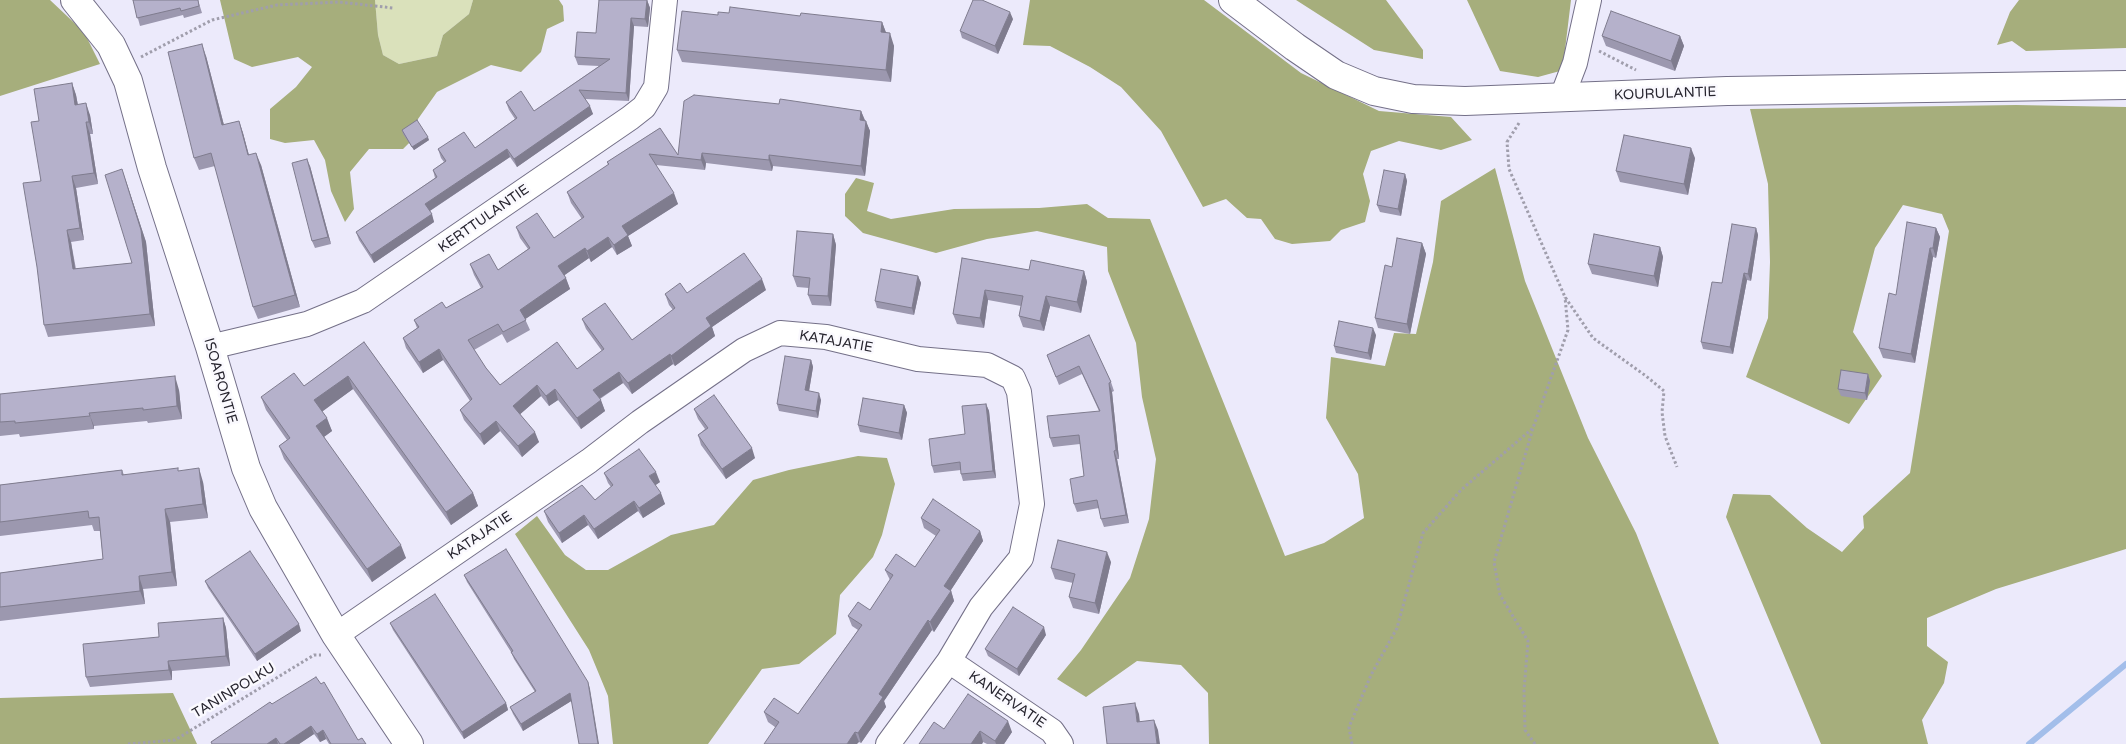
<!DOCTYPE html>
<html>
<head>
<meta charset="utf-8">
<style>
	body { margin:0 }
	canvas { display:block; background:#eceafb }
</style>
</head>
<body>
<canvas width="2126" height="744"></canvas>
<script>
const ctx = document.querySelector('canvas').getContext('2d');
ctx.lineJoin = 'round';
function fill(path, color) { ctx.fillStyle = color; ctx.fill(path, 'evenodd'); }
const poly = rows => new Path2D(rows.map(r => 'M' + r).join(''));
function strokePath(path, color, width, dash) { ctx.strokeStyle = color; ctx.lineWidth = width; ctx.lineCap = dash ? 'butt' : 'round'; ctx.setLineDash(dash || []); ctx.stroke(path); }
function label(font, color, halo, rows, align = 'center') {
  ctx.font = font + ' "Varela Round",sans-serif'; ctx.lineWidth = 5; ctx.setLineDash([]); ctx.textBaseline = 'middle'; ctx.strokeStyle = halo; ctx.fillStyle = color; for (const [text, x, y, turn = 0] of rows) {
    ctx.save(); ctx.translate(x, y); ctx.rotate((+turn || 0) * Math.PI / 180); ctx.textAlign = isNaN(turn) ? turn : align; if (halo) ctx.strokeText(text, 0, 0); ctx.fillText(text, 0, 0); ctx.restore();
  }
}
fill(poly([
	[375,0,473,0,469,14,443,35,437,56,399,64,383,55,378,35]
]), '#dae1bb');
fill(poly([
	[0,0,50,0,84,32,100,64,0,96],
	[220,0,375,0,378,35,383,55,399,64,437,56,443,35,469,14,473,0,559,0,563,6,564,21,547,29,541,52,521,72,491,65,437,92,418,119,410,142,403,149,369,149,350,172,354,209,345,222,331,191,325,160,314,140,285,143,270,139,270,109,296,87,312,67,298,57,252,67,234,59],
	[1030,0,1204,0,1301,73,1379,111,1451,117,1472,140,1441,150,1399,141,1371,151,1363,174,1370,201,1365,222,1341,230,1330,241,1292,244,1275,239,1261,219,1247,218,1226,199,1203,207,1161,131,1121,87,1090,67,1050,46,1023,45],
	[1296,0,1386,0,1423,50,1423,59,1374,50],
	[1467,0,1571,0,1564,58,1560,71,1538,77,1500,71],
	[2019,0,2126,0,2126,48,2026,51,2012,41,1997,45,2010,12],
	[2016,105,2126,107,2126,549,1996,589,1927,618,1927,646,1948,662,1944,683,1922,720,1928,744,1821,744,1726,517,1733,494,1770,495,1807,528,1842,552,1864,528,1863,516,1910,473,1949,231,1942,214,1903,205,1875,248,1853,332,1882,376,1849,424,1746,377,1768,318,1770,262,1768,184,1750,109],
	[1495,168,1525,281,1588,438,1636,533,1719,744,1209,744,1208,693,1181,665,1137,661,1086,697,1057,679,1081,650,1130,578,1149,519,1156,459,1142,397,1136,343,1108,271,1107,247,1037,231,987,239,936,253,863,233,845,216,845,194,856,178,874,183,867,211,891,219,954,209,1039,208,1087,204,1108,218,1150,219,1285,556,1324,543,1364,518,1358,474,1326,418,1331,357,1385,366,1394,333,1416,334,1433,262,1441,201],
	[858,456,887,458,895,484,882,535,873,557,840,595,836,634,799,664,762,669,708,744,613,744,608,696,589,650,515,534,537,516,565,555,586,570,608,570,671,535,714,525,753,480,789,470],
	[173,693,197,744,0,744,0,698]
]), '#a6ae7c');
strokePath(poly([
	[2029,744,2126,664]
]), '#a3beea', 6);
const street = poly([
	[1562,97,1575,63,1589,0],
	[210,347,307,324,363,301,630,118,644,107,656,87,665,0],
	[336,635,589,461,640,422,744,350,780,333,826,337,918,359,987,365,1013,378,1019,392,1032,504,1021,558,981,607,949,661,888,744],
	[949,661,1052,731,1061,744]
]);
const secondary = poly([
	[75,0,111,45,128,81,152,168,210,347,246,468,263,508,336,635,409,744],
	[1233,0,1295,47,1336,75,1374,91,1413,99,1465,101,1727,91,2126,85]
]);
strokePath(street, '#747088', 26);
strokePath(secondary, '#747088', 30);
strokePath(poly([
	[1599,51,1636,70],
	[141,57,212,20,277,5,339,2,393,8],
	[1519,123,1507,142,1509,169,1565,297,1593,338,1646,376,1664,391,1662,412,1665,436,1677,467],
	[128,744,175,740,314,655,321,655],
	[1352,744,1349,727,1371,675,1397,628,1423,533,1461,490,1533,428],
	[1535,744,1525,730,1524,690,1528,641,1500,595,1494,562,1533,428,1568,330,1565,297]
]), '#a09eac', 3, [2.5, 2.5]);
strokePath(street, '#fff', 24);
strokePath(secondary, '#fff', 28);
fill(poly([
	[133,0,198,0,202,13,184,18,183,15,140,26],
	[647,0,650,8,648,27,634,26,629,101,585,99,593,114,517,167,510,157,430,211,434,222,374,263,359,240,356,232,435,178,433,170,444,162,441,158,438,149,475,148,515,119,509,110,506,102,534,111,599,66,578,65,575,57,596,33],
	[729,13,800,16,882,22,886,33,894,46,891,82,682,62,677,50,718,15],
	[1013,19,998,54,962,38,960,31],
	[1602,36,1680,36,1684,46,1675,71,1606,46],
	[206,56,224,125,239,121,243,133,249,155,261,165,300,307,258,319,253,307,215,166,199,170,194,158],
	[72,83,76,95,78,105,90,115,93,134,90,134,98,184,76,188,84,240,71,242,76,269,132,263,126,181,146,242,155,326,48,337,44,325,39,121],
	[779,104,861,111,865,120,870,131,865,176,773,166,772,171,706,163,705,170,656,165,678,204,628,236,632,246,617,255,612,247,591,262,589,258,564,275,570,289,525,319,530,330,507,343,502,334,474,350,486,368,500,385,577,369,602,351,586,329,582,319,632,340,673,310,669,305,665,294,687,293,766,290,712,327,715,336,675,366,673,364,632,394,623,383,600,399,605,411,581,429,558,400,549,406,541,396,520,414,539,442,522,457,500,431,484,445,464,420,460,410,470,401,443,360,423,373,406,348,403,338,417,328,414,320,446,308,481,288,474,275,470,264,498,270,528,249,520,238,516,227,554,238,582,219,571,203,567,192,608,165,607,162,660,128,678,155],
	[402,130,429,140,414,150,403,134],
	[1695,158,1688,195,1620,182,1616,171],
	[310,166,331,244,315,248,312,241],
	[1405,174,1407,181,1401,216,1380,212,1377,205],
	[1756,228,1758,235,1751,281,1747,280,1733,354,1703,349,1701,342,1722,283],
	[1936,228,1940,237,1936,258,1933,257,1915,363,1883,358,1879,348,1896,295],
	[833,234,836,245,831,306,812,305,808,295,809,288,797,287,793,276],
	[1422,243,1426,254,1410,334,1378,328,1375,318,1392,267],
	[1660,247,1663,257,1658,287,1592,274,1588,264],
	[962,258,1029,270,1084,271,1087,282,1081,313,1050,306,1044,331,1023,327,1019,316,1021,306,988,300,984,328,957,324,953,314],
	[918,276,921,283,914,315,877,308,875,301],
	[1089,335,1111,382,1114,391,1112,392,1119,459,1117,459,1129,523,1104,527,1101,519,1099,508,1077,512,1074,504,1084,476,1080,444,1053,447,1050,438,1099,411,1082,374,1059,385,1047,355],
	[1376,335,1371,360,1336,353,1334,346],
	[364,342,473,493,478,506,451,525,353,389,322,411,332,431,324,437,406,558,372,582,284,459,279,446,287,440,266,410,261,397,304,386],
	[811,360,813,367,809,391,821,400,818,418,779,411,777,404],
	[1868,374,1870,381,1867,400,1841,396,1838,389],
	[179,390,182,419,148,423,147,421,94,426,94,429,20,437,19,434,0,436,0,394],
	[986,404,989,411,996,478,963,481,961,474,961,470,934,473,932,466,965,434],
	[904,405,907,413,902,440,860,432,858,425],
	[694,409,755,458,726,479,701,445,698,435,705,429,698,419],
	[122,470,124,475,179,471,203,482,208,518,170,522,177,586,143,589,145,604,0,621,0,573,103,559,100,531,94,531,92,525,0,536,0,485],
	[604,473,660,482,655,485,665,504,643,518,638,511,598,539,588,525,562,543,548,522,544,511,595,500,611,487,608,483],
	[921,518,980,531,983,541,951,590,954,601,934,632,932,630,884,701,886,707,861,743,859,742,775,727,768,722,764,712,798,714,858,630,852,626,848,616,870,610,890,580,885,570,915,567,936,536,924,528],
	[1111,562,1099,614,1073,608,1069,597,1073,583,1055,579,1051,568],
	[464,575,590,689,523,731,513,714,510,707,535,692,514,659,511,652,467,582],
	[205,581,301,631,257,661,208,588],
	[223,618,226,628,230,666,172,671,172,680,90,687,86,677,159,637],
	[390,623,506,703,508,710,464,739,393,630],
	[1046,635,1019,676,988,656,985,649],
	[272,704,358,740,366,744,329,744,326,739,320,742,314,734,299,744,212,744,211,742],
	[944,729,1012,732,1004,744,987,744,983,742,982,744,919,744]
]), '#9c98af');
fill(poly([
	[647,0,650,8,648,27,645,19],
	[1010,12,1013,19,998,54,995,46],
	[631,18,634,26,629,101,626,93],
	[882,22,887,35,881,32],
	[890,33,894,46,891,82,886,70],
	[1680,36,1684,46,1675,71,1671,61],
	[202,44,206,56,227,137,222,125],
	[72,83,76,95,80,117,75,105],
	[86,103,90,115,93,134,89,122],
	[590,106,593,114,517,167,514,159],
	[861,111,865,121,860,120],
	[239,121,243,133,252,167,248,155],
	[866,121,870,131,865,176,861,166],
	[86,122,90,134,98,184,94,173],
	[428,137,429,140,414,150,412,147],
	[1691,148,1695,158,1688,195,1684,184],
	[507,149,510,157,428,212,425,204],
	[256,153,261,165,300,307,295,295],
	[702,153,706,163,705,170,701,160],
	[769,155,773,166,772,171,769,160],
	[307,159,310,166,331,244,328,237],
	[122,169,146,242,155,326,150,314],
	[1405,174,1407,181,1401,216,1398,209],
	[72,176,76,188,84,240,80,228],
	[674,193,678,204,628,236,632,246,617,255,614,245,622,226],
	[432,214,434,222,374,263,371,255],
	[1756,228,1758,235,1751,281,1748,274],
	[1936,228,1940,237,1936,258,1933,248],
	[67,230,71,242,77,281,73,269],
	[833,234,836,245,831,306,828,296],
	[608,237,612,247,591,262,587,251],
	[1422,243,1426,254,1410,334,1407,324],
	[1660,247,1663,257,1658,287,1654,276],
	[585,248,589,258,562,277,558,266],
	[1930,248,1933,257,1915,363,1911,354],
	[1084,271,1087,282,1081,313,1077,302],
	[1744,273,1747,280,1733,354,1730,347],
	[918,276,921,283,914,315,912,308],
	[566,278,570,289,524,320,520,310],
	[762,279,766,290,712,327,715,336,675,366,671,356,706,318],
	[985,290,988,300,984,328,980,318],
	[1046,296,1050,306,1044,331,1040,321],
	[1373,328,1376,335,1371,360,1368,353],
	[439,349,443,360,423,373,419,362],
	[670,354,673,364,632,394,628,383],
	[811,360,813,367,808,397,805,390],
	[619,372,623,383,597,400,593,390],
	[1868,374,1870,381,1867,400,1865,393],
	[175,376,179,390,182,419,177,406],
	[348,376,353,389,319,414,314,400],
	[1109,383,1112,392,1119,459,1116,450],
	[537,385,541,396,517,417,513,406],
	[555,389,558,400,549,406,546,396],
	[819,393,821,400,818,418,816,411],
	[601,400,605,411,581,429,577,418],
	[986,404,989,411,996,478,993,471],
	[904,405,907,413,902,440,899,433],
	[89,413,94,426,94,429,90,416],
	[327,418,332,431,321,439,316,426],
	[496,421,500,431,484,445,480,434],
	[535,432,539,442,522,457,518,446],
	[752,448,755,458,726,479,722,469],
	[1114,451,1117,459,1129,523,1126,515],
	[199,468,203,482,208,518,203,504],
	[656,472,660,482,653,487,649,476],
	[473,493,478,506,451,525,446,512],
	[661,493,665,504,643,518,639,508],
	[634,501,638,511,598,539,594,529],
	[165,509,170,522,177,586,172,572],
	[584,515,588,525,562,543,559,533],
	[980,531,983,541,947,596,944,586],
	[401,545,406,558,372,582,367,569],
	[1107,552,1111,562,1099,614,1095,603],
	[139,576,143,589,145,604,140,591],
	[951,591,954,601,934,632,930,622],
	[223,618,226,628,230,666,226,656],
	[928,620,932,630,884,701,886,707,861,743,858,733,879,694],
	[299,624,301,631,257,661,255,654],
	[1044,627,1046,635,1019,676,1017,669],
	[168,661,172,671,172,680,169,670],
	[588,682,590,689,599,744,598,744],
	[570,693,573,700,523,731,521,724],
	[506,703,508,710,464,739,462,732],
	[1135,703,1139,714,1141,732,1137,722],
	[1154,720,1158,730,1160,744,1157,744],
	[1008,721,1012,732,1004,744,996,744,995,741],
	[311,726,314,734,299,744,284,744],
	[323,730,326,739,320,742,317,734],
	[980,731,983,742,982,744,971,744],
	[855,732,859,742,857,744,847,744],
	[276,738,278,744,267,744]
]), '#7f7c8e');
const building = poly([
	[133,0,198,0,199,6,181,11,180,8,137,18,133,0],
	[599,0,647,0,645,19,631,18,626,93,579,90,590,106,514,159,507,149,425,204,432,214,371,255,356,232,437,177,433,170,446,161,438,149,464,132,475,148,517,118,506,102,521,91,534,111,610,59,575,57,577,32,596,33,599,0],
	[973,0,982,0,1010,12,995,46,960,31,973,0],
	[730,7,800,16,801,13,882,22,881,32,890,33,886,70,677,50,682,11,718,15,718,12,729,13,730,7],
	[1611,11,1680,36,1671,61,1602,36,1611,11],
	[202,44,222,125,239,121,248,155,256,153,295,295,253,307,211,153,194,158,168,52,202,44],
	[72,83,75,105,86,103,89,122,86,122,94,173,72,176,80,228,67,230,73,269,132,263,105,175,122,169,141,230,150,314,44,325,37,267,23,183,41,181,31,122,39,121,34,89,72,83],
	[694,95,779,104,780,99,861,111,860,120,866,121,861,166,769,155,769,160,702,153,701,160,649,154,674,193,622,226,628,235,614,245,608,237,587,251,585,248,558,266,566,278,520,310,526,320,503,332,498,324,468,340,486,368,500,385,557,342,577,369,604,349,582,319,605,303,632,340,675,308,665,294,680,283,687,293,744,253,762,279,706,318,711,326,671,356,670,354,628,383,619,372,593,390,601,400,577,418,555,389,546,396,537,385,513,406,535,432,518,446,496,421,480,434,460,410,472,399,439,349,419,362,403,338,419,327,414,320,442,302,446,308,483,287,470,264,489,254,498,270,530,248,516,227,537,213,554,238,584,217,567,192,609,164,607,162,660,128,678,155,684,101,694,95],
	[417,120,428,137,412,147,402,130,417,120],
	[1624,135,1691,148,1684,184,1616,171,1624,135],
	[307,159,328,237,312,241,292,163,307,159],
	[1384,170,1405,174,1398,209,1377,205,1384,170],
	[1907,222,1936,228,1933,248,1930,248,1911,354,1879,348,1889,293,1896,295,1907,222],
	[1732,224,1756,228,1748,274,1744,273,1730,347,1701,342,1712,282,1722,283,1732,224],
	[797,231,833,234,828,296,808,295,810,278,793,276,797,231],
	[1594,234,1660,247,1654,276,1588,264,1594,234],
	[1397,238,1422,243,1407,324,1375,318,1385,265,1392,267,1397,238],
	[962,258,1029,270,1031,260,1084,271,1077,302,1046,296,1040,321,1019,316,1023,296,985,290,980,318,953,314,962,258],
	[881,269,918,276,912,308,875,301,881,269],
	[1339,321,1373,328,1368,353,1334,346,1339,321],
	[1089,335,1111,382,1109,383,1116,450,1114,451,1126,515,1101,519,1097,500,1074,504,1070,479,1084,476,1079,435,1050,438,1047,416,1100,411,1079,366,1056,377,1047,355,1089,335],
	[364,342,473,493,446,512,348,376,314,400,327,418,316,426,401,545,367,569,279,446,290,438,261,397,294,373,304,386,364,342],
	[785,356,811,360,805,390,819,393,816,411,777,404,785,356],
	[1841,370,1868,374,1865,393,1838,389,1841,370],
	[175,376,177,406,143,410,143,408,89,413,90,416,15,423,15,421,0,422,0,394,175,376],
	[714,395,752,448,722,469,698,435,708,428,694,409,714,395],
	[863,398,904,405,899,433,858,425,863,398],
	[986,404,993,471,961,474,960,462,932,466,929,439,965,434,962,406,986,404],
	[639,449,656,472,649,476,661,493,639,508,634,501,594,529,584,515,559,533,544,511,582,485,595,500,613,485,604,473,639,449],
	[178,468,178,471,199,468,203,504,165,509,172,572,139,576,140,591,0,607,0,573,103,559,99,517,89,518,88,511,0,522,0,485,122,470,122,475,178,468],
	[933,499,980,531,944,586,951,591,930,622,928,620,879,694,883,697,858,733,855,732,847,744,764,744,779,722,764,712,774,698,798,714,862,625,848,616,858,602,870,610,893,575,885,570,896,554,915,567,940,530,921,518,933,499],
	[1058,540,1107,552,1095,603,1069,597,1075,574,1051,568,1058,540],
	[506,549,588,682,598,744,579,744,570,693,521,724,510,707,536,691,511,652,513,651,464,575,506,549],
	[250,551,299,624,255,654,205,581,250,551],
	[435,594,506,703,462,732,390,623,435,594],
	[1013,607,1044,627,1017,669,985,649,1013,607],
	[223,618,226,656,168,661,169,670,86,677,83,644,159,637,158,623,223,618],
	[316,677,321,684,324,682,358,740,362,738,366,744,331,744,323,730,317,734,311,726,284,744,280,744,276,738,267,744,212,744,211,742,270,702,272,704,316,677],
	[968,694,1008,721,995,741,980,731,971,744,919,744,934,722,944,729,968,694],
	[1135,703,1137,722,1154,720,1157,744,1107,744,1103,707,1135,703]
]);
fill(building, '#b5b1cb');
strokePath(building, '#7f7c8e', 1);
label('14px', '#27252f', '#faf9fe', [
	["KOURULANTIE",1665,94,-2],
	["KERTTULANTIE",484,219,-35],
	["KATAJATIE",836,342,10],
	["ISOARONTIE",220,381,74],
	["KATAJATIE",480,536,-34],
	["TANINPOLKU",234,691,-31],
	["KANERVATIE",1007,700,34]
]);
</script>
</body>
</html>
